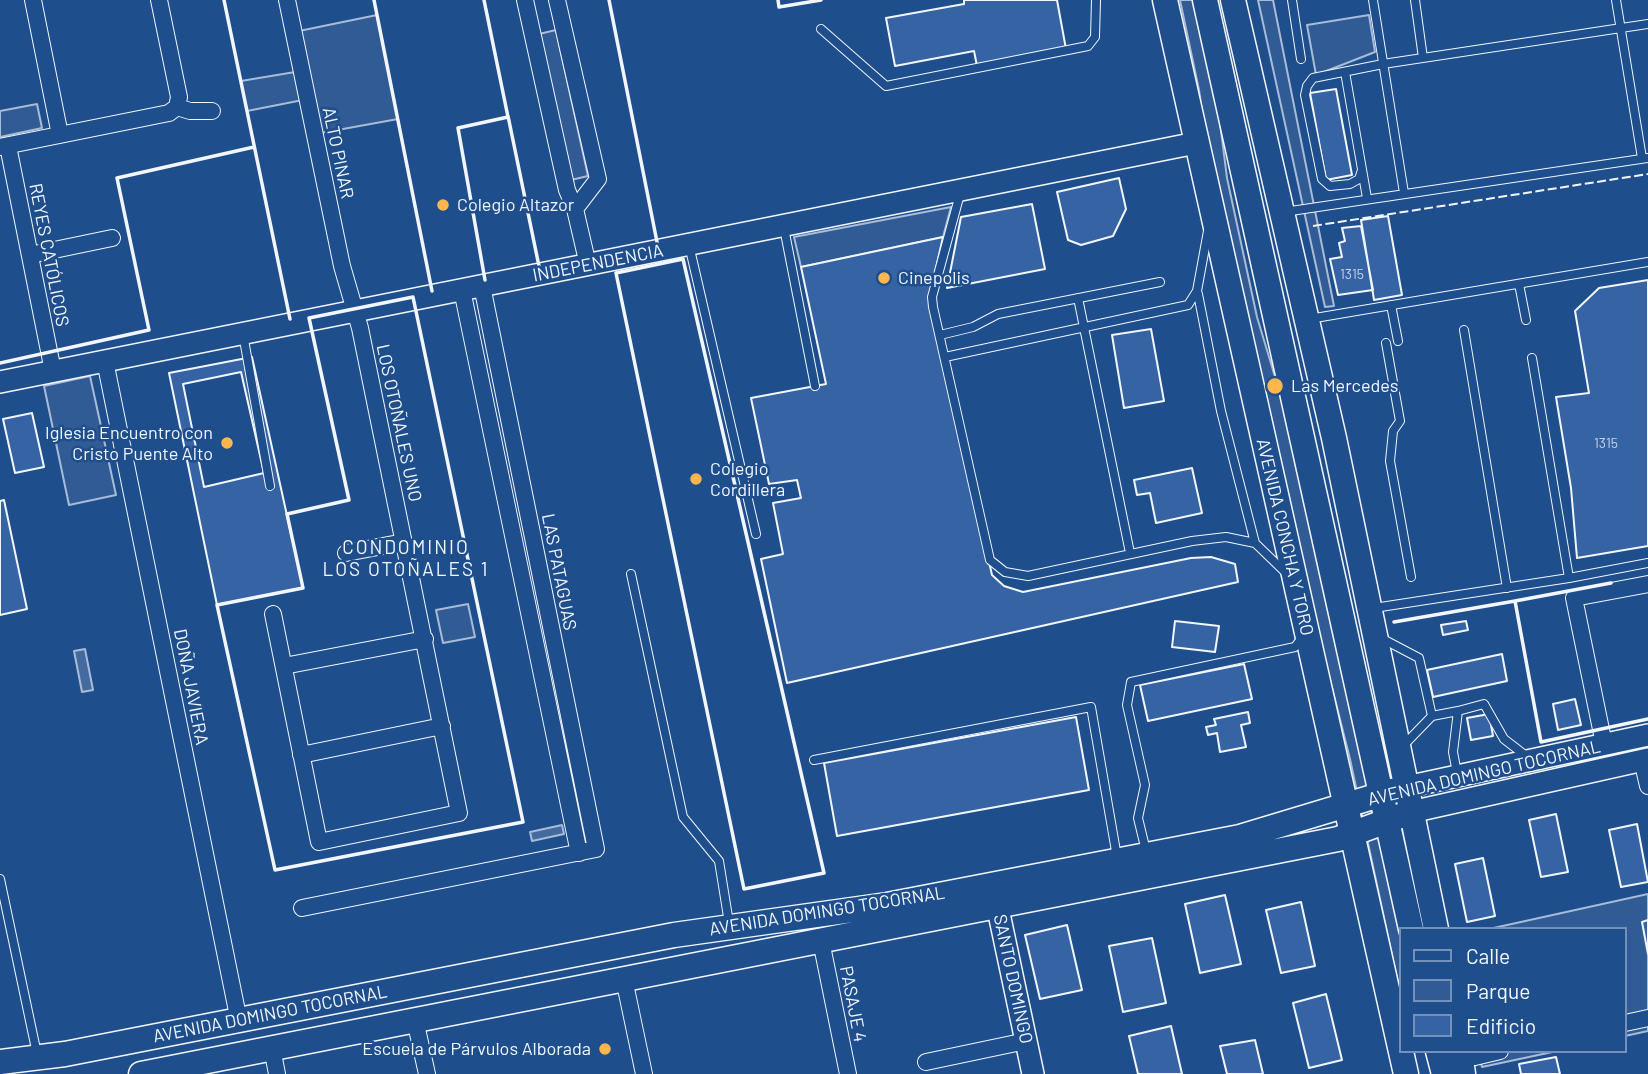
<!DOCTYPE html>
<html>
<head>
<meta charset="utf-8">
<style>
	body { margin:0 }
	#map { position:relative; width:1648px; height:1074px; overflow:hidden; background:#1f4e8c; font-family:Barlow,sans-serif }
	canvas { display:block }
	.legend { position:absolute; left:1399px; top:927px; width:228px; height:126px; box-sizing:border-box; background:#1f4e8c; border:2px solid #7391ba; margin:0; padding:9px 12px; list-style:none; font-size:21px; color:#f2f6ff }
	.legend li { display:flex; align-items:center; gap:14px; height:35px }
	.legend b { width:35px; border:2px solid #7391ba }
</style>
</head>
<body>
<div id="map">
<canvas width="1648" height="1074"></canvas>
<ul class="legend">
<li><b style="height:9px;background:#1f4e8c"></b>Calle</li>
<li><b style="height:19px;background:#305b95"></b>Parque</li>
<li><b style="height:19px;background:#3563a3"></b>Edificio</li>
</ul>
</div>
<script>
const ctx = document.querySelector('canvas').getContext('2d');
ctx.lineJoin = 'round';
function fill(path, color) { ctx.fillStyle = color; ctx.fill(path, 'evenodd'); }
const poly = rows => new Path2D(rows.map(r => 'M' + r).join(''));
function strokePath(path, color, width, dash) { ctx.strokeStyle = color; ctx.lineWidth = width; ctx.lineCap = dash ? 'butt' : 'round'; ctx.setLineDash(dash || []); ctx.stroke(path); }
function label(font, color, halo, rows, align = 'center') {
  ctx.font = font + ' Barlow,sans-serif'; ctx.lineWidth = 5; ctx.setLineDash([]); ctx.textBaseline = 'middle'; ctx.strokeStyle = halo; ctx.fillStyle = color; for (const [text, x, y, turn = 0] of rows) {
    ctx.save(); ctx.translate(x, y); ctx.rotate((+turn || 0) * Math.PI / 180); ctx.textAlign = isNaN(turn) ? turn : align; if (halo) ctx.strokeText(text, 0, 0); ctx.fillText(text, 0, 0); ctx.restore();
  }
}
const green = poly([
	[1180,0,1196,0,1217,99,1227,178,1257,317,1313,503,1401,929,1401,997,1350,759,1310,600,1208,155,1199,90,1180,0],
	[1258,0,1273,0,1334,306,1325,307,1258,0],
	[377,15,398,119,321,133,313,98,247,111,241,81,307,70,299,31,377,15],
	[1369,15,1375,52,1316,75,1307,25,1369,15],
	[556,30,588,176,571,180,539,34,556,30],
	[37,104,42,128,0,137,0,111,37,104],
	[951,207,943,237,801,267,794,237,951,207],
	[90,376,116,495,69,505,44,386,90,376],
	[468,604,475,637,443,643,436,610,468,604],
	[1648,894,1648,1031,1625,1036,1625,929,1489,929,1648,894],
	[1478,1051,1557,1051,1482,1067,1478,1051]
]);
fill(green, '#305b95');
strokePath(green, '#a8bbd7', 2);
const water = poly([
	[85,649,93,690,82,692,74,651,85,649],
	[562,825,564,834,532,841,530,832,562,825]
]);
fill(water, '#446ba0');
strokePath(water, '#a8bbd7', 2);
const building = poly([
	[964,0,1057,0,1066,49,977,66,974,51,895,66,886,18,964,4,964,0],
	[1336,89,1352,175,1326,180,1310,93,1336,89],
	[1119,178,1126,209,1113,236,1081,245,1068,240,1057,192,1119,178],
	[1032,204,1045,269,947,288,961,217,1032,204],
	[1388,216,1402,295,1374,300,1361,220,1388,216],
	[1361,226,1373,290,1338,295,1330,259,1342,257,1339,243,1345,241,1342,228,1361,226],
	[943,237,929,299,992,575,1004,586,1023,592,1191,558,1211,557,1235,564,1238,582,787,683,761,559,783,554,773,503,801,498,797,480,769,484,751,398,826,384,801,267,943,237],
	[1648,280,1648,546,1577,558,1571,488,1556,397,1589,393,1575,311,1599,288,1648,280],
	[1151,329,1164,401,1124,408,1112,335,1151,329],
	[252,357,303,588,217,605,169,373,252,357],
	[241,372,264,473,204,487,183,384,241,372],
	[32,413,44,467,15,473,3,419,32,413],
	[1192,468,1202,513,1156,523,1150,493,1137,495,1134,480,1192,468],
	[4,500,27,609,0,615,0,501,4,500],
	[1175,621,1219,626,1215,652,1172,647,1175,621],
	[1466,621,1468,630,1443,635,1441,625,1466,621],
	[1502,654,1507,681,1433,697,1427,670,1502,654],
	[1244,664,1252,699,1148,721,1140,685,1244,664],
	[1575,699,1581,725,1558,730,1553,704,1575,699],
	[1248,712,1250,723,1241,725,1246,747,1220,752,1217,733,1208,735,1206,727,1216,725,1214,719,1248,712],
	[1489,714,1493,736,1471,740,1467,718,1489,714],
	[1076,717,1089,790,837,836,824,763,1076,717],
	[1556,814,1568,872,1541,877,1529,820,1556,814],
	[1637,824,1648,882,1621,887,1609,830,1637,824],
	[1483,858,1495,916,1467,922,1455,864,1483,858],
	[1225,895,1241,964,1200,973,1185,904,1225,895],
	[1301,902,1315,966,1281,973,1266,910,1301,902],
	[1648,920,1648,954,1642,922,1648,920],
	[1067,925,1082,990,1040,999,1025,935,1067,925],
	[1152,938,1166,1003,1123,1012,1109,946,1152,938],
	[1326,994,1342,1060,1309,1068,1293,1003,1326,994],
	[1171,1026,1182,1074,1138,1074,1129,1036,1171,1026],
	[1255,1040,1263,1074,1227,1074,1220,1046,1255,1040],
	[1556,1057,1560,1074,1521,1074,1519,1064,1556,1057]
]);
fill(building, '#3563a3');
strokePath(building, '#f2f6ff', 2);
const lane = poly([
	[1292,0,1301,59],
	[1373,0,1404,193],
	[1415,0,1423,58],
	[1616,0,1642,158],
	[821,29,886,86,1088,46,1095,37,1096,0],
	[1345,72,1367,198],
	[1362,170,1359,179,1350,184,1330,186,1322,179,1305,95,1307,86,1313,78,1383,64,1648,24],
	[960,194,932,297,933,307,990,560,1005,572,1028,576,1192,541,1226,537,1255,543,1286,573],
	[1284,212,1648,158],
	[784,228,815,386],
	[689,245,756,534],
	[1519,284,1526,320],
	[1198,294,1221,411,1255,543],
	[1078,298,1130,553],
	[1391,305,1398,341],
	[1309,319,1648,262],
	[1464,330,1507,588],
	[243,334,270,486],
	[940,335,973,327,998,314,1160,282],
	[1386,343,1400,421,1393,431,1390,461,1411,577],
	[945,357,1188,305,1197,291,1208,231],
	[1532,358,1569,578],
	[631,574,683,817,719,861,729,923],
	[1374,608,1569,578,1648,563],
	[1379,637,1419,658,1432,716,1402,747],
	[1432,716,1458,711],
	[814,760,1091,707,1117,857],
	[1457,773,1453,752,1458,711,1484,704,1504,739,1526,756],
	[1146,851,1138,818,1145,785,1127,705,1131,682,1295,647,1303,636],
	[0,879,37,1054]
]);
const street = poly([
	[33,0,60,135],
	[159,0,179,97,177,107],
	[525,0,567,190,575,209,588,265],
	[557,0,598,179,575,209],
	[177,107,190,111,212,111],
	[8,146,53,371],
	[0,147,169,113,177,107],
	[30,255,112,238],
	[462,290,579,853],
	[105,361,239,1021],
	[346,553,404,542],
	[273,614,319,842,459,813,360,328,342,266,287,0],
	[284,666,425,639],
	[1604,744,1574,598,1648,584],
	[301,755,442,726],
	[1642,760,1648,786],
	[302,908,596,849,482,286],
	[821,941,848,1074],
	[624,979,644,1074],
	[415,1020,427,1074],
	[1625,1023,1648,1018],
	[272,1048,277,1074],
	[1475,1057,1500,1051],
	[926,1062,1026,1041]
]);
const secondary = poly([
	[0,382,1196,143],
	[1406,787,1648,735],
	[1411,812,1648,759],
	[994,890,1033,1074]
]);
const primary = poly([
	[1165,0,1406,1074],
	[1205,0,1411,929],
	[1233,0,1334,438,1436,929],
	[1438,1051,1444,1074],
	[1460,1051,1463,1074],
	[0,1062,65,1054,674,935,887,905,1240,837,1406,787],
	[141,1074,1338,839,1411,812]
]);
strokePath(lane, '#f2f6ff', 10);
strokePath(street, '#f2f6ff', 18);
strokePath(secondary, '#f2f6ff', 24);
strokePath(primary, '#f2f6ff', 27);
strokePath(lane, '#1f4e8c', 8);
strokePath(street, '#1f4e8c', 16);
strokePath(secondary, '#1f4e8c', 21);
strokePath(primary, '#1f4e8c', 24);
strokePath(poly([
	[1313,226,1648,174]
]), '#f2f6ff', 2, [9, 3.5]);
strokePath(poly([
	[224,0,290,319],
	[374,0,432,291],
	[484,0,508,117,458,128,485,280],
	[609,0,658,247],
	[778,0,779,7,821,0],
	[508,116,540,271],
	[683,259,824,873,744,889,616,273,683,259],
	[413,297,523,822,275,870,217,605,303,588,287,514,349,500,309,318,413,297],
	[0,363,149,330,117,178,254,147],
	[1394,622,1515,601],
	[1541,742,1515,601,1611,583],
	[1541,742,1648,719]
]), '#f2f6ff', 3.5);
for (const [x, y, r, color] of [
	[443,205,7,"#ffb74d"],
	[884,278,7,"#ffb74d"],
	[1275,386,9,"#ffb74d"],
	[227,443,7,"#ffb74d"],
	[696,479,7,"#ffb74d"],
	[605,1049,7,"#ffb74d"]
]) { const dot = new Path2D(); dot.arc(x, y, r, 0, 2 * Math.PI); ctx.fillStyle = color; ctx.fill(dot); strokePath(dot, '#1f4e8c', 2.5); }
label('14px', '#c3d1e8', null, [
	["1315",1352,274],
	["1315",1606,443]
]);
label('18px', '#f2f6ff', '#1f4e8c', [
	["ALTO PINAR",338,153,78],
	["REYES CATÓLICOS",49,255,79],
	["INDEPENDENCIA",598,263,-11],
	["LOS OTOÑALES UNO",399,423,78],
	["AVENIDA CONCHA Y TORO",1285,537,77],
	["LAS PATAGUAS",559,572,79],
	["DOÑA JAVIERA",191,687,79],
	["AVENIDA DOMINGO TOCORNAL",1484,773,-13],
	["AVENIDA DOMINGO TOCORNAL",827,911,-9],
	["SANTO DOMINGO",1013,979,78],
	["PASAJE 4",853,1004,79],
	["AVENIDA DOMINGO TOCORNAL",270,1014,-11]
]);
label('18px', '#f2f6ff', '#1f4e8c', [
	["Colegio Altazor",457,205],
	["Cinepolis",898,278],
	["Las Mercedes",1291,386],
	["Iglesia Encuentro con",213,433,"right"],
	["Cristo Puente Alto",213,454,"right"],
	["Colegio",710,469],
	["Cordillera",710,490],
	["Escuela de Párvulos Alborada",591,1049,"right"]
], 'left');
ctx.letterSpacing = '2px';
label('19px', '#f2f6ff', '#1f4e8c', [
	["CONDOMINIO",406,548],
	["LOS OTOÑALES 1",406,570]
]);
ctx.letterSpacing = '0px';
</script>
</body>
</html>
